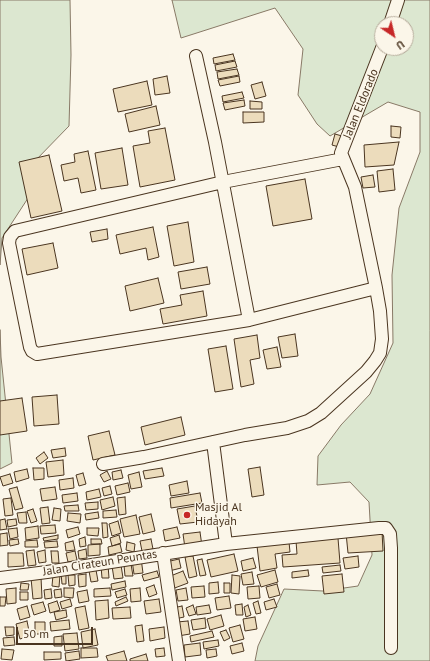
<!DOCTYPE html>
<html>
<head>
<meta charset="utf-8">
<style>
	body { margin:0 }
	#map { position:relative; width:430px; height:661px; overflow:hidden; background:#fbf6e9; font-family:"PT Sans",sans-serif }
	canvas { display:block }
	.north { position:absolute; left:374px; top:16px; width:40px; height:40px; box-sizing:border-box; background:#fbf6e9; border:1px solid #b4a999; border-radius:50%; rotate:145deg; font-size:11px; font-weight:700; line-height:16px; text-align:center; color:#4a3520 }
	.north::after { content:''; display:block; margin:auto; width:14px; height:18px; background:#c62828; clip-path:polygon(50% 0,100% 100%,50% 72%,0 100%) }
	.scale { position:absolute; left:16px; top:627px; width:77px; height:18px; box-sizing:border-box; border:2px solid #4a3520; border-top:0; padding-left:5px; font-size:12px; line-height:14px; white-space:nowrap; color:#4a3520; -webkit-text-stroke:3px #fbf6e9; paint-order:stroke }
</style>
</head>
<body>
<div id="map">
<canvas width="430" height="661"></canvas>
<div class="north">U</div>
<div class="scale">50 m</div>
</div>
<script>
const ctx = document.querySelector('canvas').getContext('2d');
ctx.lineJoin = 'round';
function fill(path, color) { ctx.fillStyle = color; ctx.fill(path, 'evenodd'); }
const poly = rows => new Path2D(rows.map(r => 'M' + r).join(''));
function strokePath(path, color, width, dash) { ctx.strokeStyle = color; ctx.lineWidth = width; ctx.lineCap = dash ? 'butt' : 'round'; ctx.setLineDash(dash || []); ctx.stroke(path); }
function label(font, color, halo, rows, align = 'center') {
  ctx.font = font + ' "PT Sans",sans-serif'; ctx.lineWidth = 3; ctx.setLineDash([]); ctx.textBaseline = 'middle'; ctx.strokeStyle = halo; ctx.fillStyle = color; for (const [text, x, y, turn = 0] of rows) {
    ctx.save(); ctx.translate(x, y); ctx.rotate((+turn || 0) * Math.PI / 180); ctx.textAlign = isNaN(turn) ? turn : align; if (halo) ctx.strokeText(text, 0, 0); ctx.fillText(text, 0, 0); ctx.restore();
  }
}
const green = poly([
	[0,0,70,0,71,55,69,126,34,162,32,192,2,238,0,265,0,0],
	[172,0,430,0,430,661,255,661,258,646,284,589,323,591,358,586,372,555,369,502,350,482,317,485,318,456,341,425,370,394,393,343,392,275,399,208,420,152,420,112,388,102,330,136,317,124,298,95,303,49,275,8,181,38,172,0],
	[382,24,406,24,406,48,382,48,382,24],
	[0,330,1,357,12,463,0,469,0,330]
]);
fill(green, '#dce7d0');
strokePath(green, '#887966', 1);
const building = poly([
	[233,54,235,60,214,64,213,58,233,54],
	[235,61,237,67,216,71,215,65,235,61],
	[237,69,239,75,218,79,217,72,237,69],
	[167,76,170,93,155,95,153,79,167,76],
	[239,76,240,82,220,86,218,80,239,76],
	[147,81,152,105,118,112,113,89,147,81],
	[262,82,266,96,255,99,251,85,262,82],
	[242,92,244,98,223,102,222,96,242,92],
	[244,100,245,106,225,110,223,103,244,100],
	[250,101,262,102,262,109,250,109,250,101],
	[156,106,160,125,129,132,125,114,156,106],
	[243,112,264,112,264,122,243,123,243,112],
	[391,126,401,127,400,138,391,137,391,126],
	[165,128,175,180,140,187,133,146,150,143,148,131,165,128],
	[335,134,342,136,339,147,332,145,335,134],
	[399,142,394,165,365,167,364,145,399,142],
	[122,148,128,185,101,189,95,153,122,148],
	[88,151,96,190,81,193,78,178,64,181,61,165,75,162,74,154,88,151],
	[49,155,62,211,31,218,19,162,49,155],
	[393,169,395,190,379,192,377,171,393,169],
	[373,175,375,187,363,188,361,177,373,175],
	[305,179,312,219,273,226,266,186,305,179],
	[188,222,194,262,174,266,167,226,188,222],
	[153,227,159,257,148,260,146,248,120,254,116,235,153,227],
	[107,229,108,239,92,242,90,232,107,229],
	[53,243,58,268,27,275,22,249,53,243],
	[207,267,210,284,181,289,178,272,207,267],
	[158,278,164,303,130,311,125,286,158,278],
	[203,291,207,316,163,324,160,309,182,305,180,295,203,291],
	[295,334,298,356,282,358,278,337,295,334],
	[257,335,260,358,250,360,254,384,241,387,234,339,257,335],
	[226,346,233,389,215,392,208,349,226,346],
	[277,347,281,367,267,369,263,350,277,347],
	[57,395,59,424,34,426,32,397,57,395],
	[22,398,27,431,0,435,0,401,22,398],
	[181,417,185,435,145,445,141,427,181,417],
	[109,431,115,455,93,460,88,436,109,431],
	[65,448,66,456,53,458,51,450,65,448],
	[44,452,48,458,40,464,36,458,44,452],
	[63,460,64,475,48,477,46,462,63,460],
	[260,467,264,495,252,497,248,469,260,467],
	[33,468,44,468,44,479,34,480,33,468],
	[162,468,164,476,145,479,143,471,162,468],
	[27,469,29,478,16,482,14,472,27,469],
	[121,470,123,478,113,480,112,472,121,470],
	[107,471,111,479,104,482,100,475,107,471],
	[139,472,142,487,131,489,128,475,139,472],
	[83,473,86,484,79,486,76,475,83,473],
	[10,474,13,483,3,486,0,477,10,474],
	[73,478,74,488,60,490,59,480,73,478],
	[187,481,189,493,171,496,169,485,187,481],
	[128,483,130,492,117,495,115,486,128,483],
	[110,486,112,494,104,496,102,488,110,486],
	[17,487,23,508,15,510,9,489,17,487],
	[55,487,57,499,42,501,40,489,55,487],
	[99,489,101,497,87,500,86,492,99,489],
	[77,493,78,501,63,503,62,495,77,493],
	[200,493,202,503,171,508,170,498,200,493],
	[113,497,115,506,102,510,100,500,113,497],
	[125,497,126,514,119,515,117,498,125,497],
	[11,498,13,515,5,516,3,499,11,498],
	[98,502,98,509,86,510,85,503,98,502],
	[78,505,79,511,65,511,64,506,78,505],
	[195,506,198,522,180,524,177,509,195,506],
	[48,507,50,523,42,524,40,508,48,507],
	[54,508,61,509,60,521,52,520,54,508],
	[33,509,37,521,31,523,27,511,33,509],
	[116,510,117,517,103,518,103,511,116,510],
	[26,512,27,523,19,523,17,513,26,512],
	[98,512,99,518,86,520,85,514,98,512],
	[68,513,81,514,80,523,67,521,68,513],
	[151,514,155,531,143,534,139,517,151,514],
	[136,515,140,534,124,537,120,519,136,515],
	[5,519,7,529,0,530,0,520,5,519],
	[16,519,17,525,8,527,7,520,16,519],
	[118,521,121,533,112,536,109,524,118,521],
	[102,523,107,523,108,537,103,538,102,523],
	[55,525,56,533,41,534,40,526,55,525],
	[38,526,39,538,26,540,25,528,38,526],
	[78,527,80,534,68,538,66,530,78,527],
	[177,527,180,538,165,541,163,530,177,527],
	[17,528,18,537,10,539,8,529,17,528],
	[87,528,99,528,98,536,87,535,87,528],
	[382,531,383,551,348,553,346,533,382,531],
	[200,532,202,546,185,548,183,534,200,532],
	[7,533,8,545,0,546,0,534,7,533],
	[58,535,58,539,44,541,43,538,58,535],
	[119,535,121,543,112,546,110,538,119,535],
	[85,537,86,546,80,547,79,539,85,537],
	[338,538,340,563,283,567,282,555,297,554,296,541,338,538],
	[18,539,19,544,10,546,9,540,18,539],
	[91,539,101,539,102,544,91,544,91,539],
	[151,539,153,549,142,551,140,541,151,539],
	[37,540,38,547,25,547,25,541,37,540],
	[57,541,58,547,45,548,44,542,57,541],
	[73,541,75,550,66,551,65,543,73,541],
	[127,542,135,544,134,552,126,550,127,542],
	[289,542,290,552,275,554,277,568,260,571,257,546,289,542],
	[100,544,100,555,88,556,88,545,100,544],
	[120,544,122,552,109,555,108,547,120,544],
	[86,549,87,558,79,559,78,551,86,549],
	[34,550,36,565,28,566,26,551,34,550],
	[45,550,46,562,39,563,37,552,45,550],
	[51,551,58,551,59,563,52,563,51,551],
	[75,551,77,560,68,562,66,553,75,551],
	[8,553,23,553,24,566,8,567,8,553],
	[234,554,238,571,211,577,207,560,234,554],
	[193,556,197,576,189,578,185,557,193,556],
	[358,556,359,567,345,569,343,558,358,556],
	[141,558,143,573,134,574,132,560,141,558],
	[253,558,256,568,243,571,241,561,253,558],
	[179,559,181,568,169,571,166,562,179,559],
	[202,559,206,575,200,576,197,560,202,559],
	[131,564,133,576,125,576,124,565,131,564],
	[108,565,109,578,102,578,101,566,108,565],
	[121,565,123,578,114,579,112,566,121,565],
	[340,565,341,571,323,573,322,567,340,565],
	[96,570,98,581,91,582,89,571,96,570],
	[275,570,278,582,261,587,257,575,275,570],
	[308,570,309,576,292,578,292,572,308,570],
	[157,571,159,577,144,581,142,575,157,571],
	[183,571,188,583,172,589,168,577,183,571],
	[252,572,254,584,243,585,241,574,252,572],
	[61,573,66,573,66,584,62,584,61,573],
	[86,574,86,586,79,587,78,575,86,574],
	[342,574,344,592,324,594,322,576,342,574],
	[53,575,60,575,59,587,52,586,53,575],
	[68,575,75,575,75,585,69,586,68,575],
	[232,575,240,576,239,594,231,593,232,575],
	[41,577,42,598,33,599,31,578,41,577],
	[125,581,126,587,112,590,111,584,125,581],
	[218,582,219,593,209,594,209,583,218,582],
	[21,583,29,584,28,590,20,590,21,583],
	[224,583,230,583,230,593,224,593,224,583],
	[277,584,280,595,269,598,266,587,277,584],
	[154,585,157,594,149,597,146,588,154,585],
	[204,586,205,597,192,598,191,587,204,586],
	[259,586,260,598,248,599,247,587,259,586],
	[16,588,16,603,7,604,6,589,16,588],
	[64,588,74,588,73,598,64,597,64,588],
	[110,588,111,596,94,597,94,589,110,588],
	[140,588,141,601,131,602,130,589,140,588],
	[186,588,188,600,178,601,176,590,186,588],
	[51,589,52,598,45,599,44,590,51,589],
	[61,589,62,597,55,598,54,590,61,589],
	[125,589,127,595,117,598,115,592,125,589],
	[87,590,89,601,79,603,77,592,87,590],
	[20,592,28,592,28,600,20,600,20,592],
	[229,596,231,608,217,610,215,598,229,596],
	[0,597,6,597,5,606,0,606,0,597],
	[126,597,128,601,116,606,115,602,126,597],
	[70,599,72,606,62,609,60,602,70,599],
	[159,599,161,612,146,614,144,601,159,599],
	[274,599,277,607,266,610,264,602,274,599],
	[108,600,109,618,96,620,95,601,108,600],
	[57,601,60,610,50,613,48,604,57,601],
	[258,601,261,613,256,614,253,603,258,601],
	[43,602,46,611,34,615,31,605,43,602],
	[242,604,243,615,236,615,235,605,242,604],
	[193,605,196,614,189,616,186,608,193,605],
	[209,605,211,613,197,615,196,607,209,605],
	[248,605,251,615,246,617,244,607,248,605],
	[27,606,30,617,20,620,17,609,27,606],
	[85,606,89,628,79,630,75,608,85,606],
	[182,606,184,617,175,619,173,608,182,606],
	[130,607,131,618,113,619,112,608,130,607],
	[66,610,67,617,56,620,54,612,66,610],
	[221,615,224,626,210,630,207,619,221,615],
	[255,617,257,629,245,631,243,619,255,617],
	[205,618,206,628,193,630,191,620,205,618],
	[69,620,70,629,51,631,50,622,69,620],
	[27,621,30,636,20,639,16,624,27,621],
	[188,621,190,634,178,636,177,622,188,621],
	[35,622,45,622,45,634,35,634,35,622],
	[142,625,144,641,137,642,135,626,142,625],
	[240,625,244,639,233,642,229,628,240,625],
	[5,627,14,627,14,635,6,636,5,627],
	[164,627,165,638,150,641,149,629,164,627],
	[95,629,98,645,83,648,81,632,95,629],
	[226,630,230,638,224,641,220,632,226,630],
	[212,631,214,637,191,642,190,636,212,631],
	[77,633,79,649,65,651,63,634,77,633],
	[62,636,62,646,54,646,54,637,62,636],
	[14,637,15,645,4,646,3,638,14,637],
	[218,640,219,646,204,649,203,642,218,640],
	[200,643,201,655,185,657,184,645,200,643],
	[242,643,244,651,232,654,230,646,242,643],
	[81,648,97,648,98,657,81,658,81,648],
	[164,648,165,656,156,657,155,649,164,648],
	[2,649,14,650,12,660,1,659,2,649],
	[216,649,217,656,207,658,206,650,216,649],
	[79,651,80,659,66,661,65,653,79,651],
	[124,651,127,661,108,661,106,656,124,651],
	[44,652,61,652,61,659,44,660,44,652],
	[146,654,148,661,130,661,130,659,146,654]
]);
fill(building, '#ecdcbc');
strokePath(building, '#4a3520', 1);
const minor = poly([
	[390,24,398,0],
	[196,56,215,142,249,320],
	[343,159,223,182,15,231,10,237,9,243,30,347,32,351,37,354,249,320,376,288,355,187,341,153,382,48],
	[103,464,144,457,245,435,287,428,308,421,321,413,366,372,375,361,380,353,382,339,380,311,376,288],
	[226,544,379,528,386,528,390,534,391,548,391,648],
	[163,553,179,661],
	[0,578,47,572,226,544,213,442]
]);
strokePath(minor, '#4a3520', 14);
strokePath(minor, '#fbf6e9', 12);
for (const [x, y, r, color] of [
	[187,515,4,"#c62828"]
]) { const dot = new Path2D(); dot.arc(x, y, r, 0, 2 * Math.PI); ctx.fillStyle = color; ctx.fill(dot); strokePath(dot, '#fbf6e9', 1.5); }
label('12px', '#4a3520', '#fbf6e9', [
	["Jalan Eldorado",361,104,-68],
	["Jalan Cirateun Peuntas",100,563,-9]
]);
label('12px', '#4a3520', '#fbf6e9', [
	["Masjid Al",195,508],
	["Hidayah",195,522]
], 'left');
</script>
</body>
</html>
